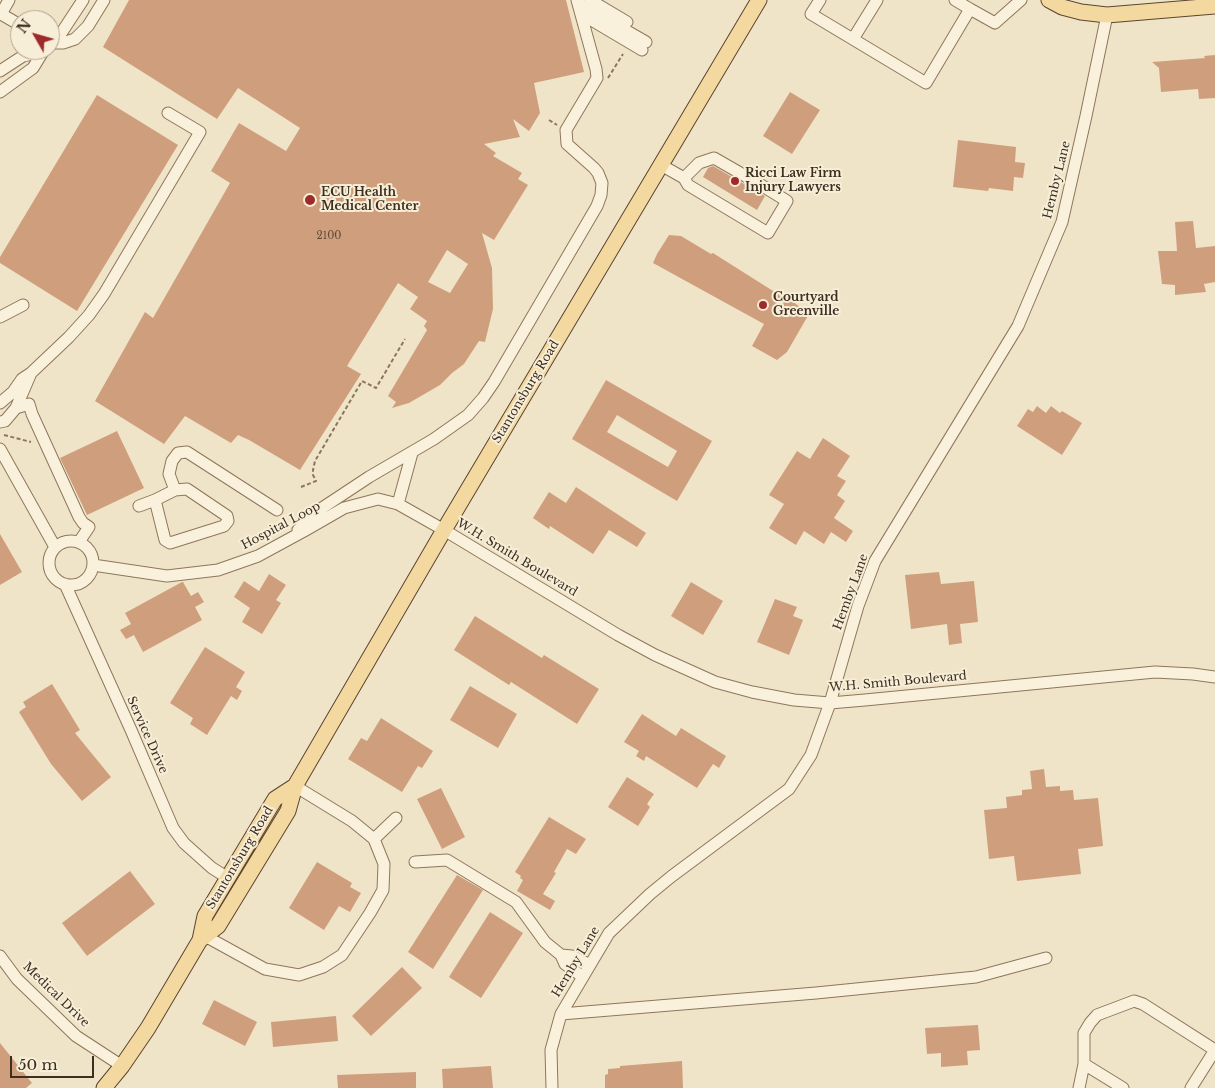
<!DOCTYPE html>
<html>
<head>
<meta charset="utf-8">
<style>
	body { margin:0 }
	#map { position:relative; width:1215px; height:1088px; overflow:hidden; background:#f0e4c8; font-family:"Libre Baskerville",serif }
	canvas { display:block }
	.north { position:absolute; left:10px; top:10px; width:50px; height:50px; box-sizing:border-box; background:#f7eed8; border:1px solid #ada18e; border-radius:50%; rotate:308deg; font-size:14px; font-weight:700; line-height:20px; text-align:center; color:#3d2e20 }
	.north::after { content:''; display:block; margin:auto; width:18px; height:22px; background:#9e2a2b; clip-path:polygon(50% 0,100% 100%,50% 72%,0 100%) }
	.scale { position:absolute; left:10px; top:1056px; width:84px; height:22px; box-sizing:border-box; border:2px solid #3d2e20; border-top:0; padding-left:6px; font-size:15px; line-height:18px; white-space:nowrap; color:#3d2e20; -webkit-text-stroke:4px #f7eed8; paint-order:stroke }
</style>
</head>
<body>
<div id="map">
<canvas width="1215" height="1088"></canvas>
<div class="north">N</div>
<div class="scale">50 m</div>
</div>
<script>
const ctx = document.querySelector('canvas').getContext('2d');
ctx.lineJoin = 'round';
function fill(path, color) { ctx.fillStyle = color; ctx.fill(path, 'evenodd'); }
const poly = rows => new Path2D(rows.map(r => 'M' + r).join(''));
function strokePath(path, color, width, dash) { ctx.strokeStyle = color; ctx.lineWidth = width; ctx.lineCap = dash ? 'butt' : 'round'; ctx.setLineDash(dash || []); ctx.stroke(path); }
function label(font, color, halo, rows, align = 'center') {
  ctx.font = font + ' "Libre Baskerville",serif'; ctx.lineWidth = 4; ctx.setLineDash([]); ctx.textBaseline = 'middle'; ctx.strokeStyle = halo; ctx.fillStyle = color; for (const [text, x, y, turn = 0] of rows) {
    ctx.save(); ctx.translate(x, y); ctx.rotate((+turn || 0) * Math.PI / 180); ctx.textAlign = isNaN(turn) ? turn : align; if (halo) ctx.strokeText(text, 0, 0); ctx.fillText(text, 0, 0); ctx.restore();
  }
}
fill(poly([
	[129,0,566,0,584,72,534,83,540,113,529,131,513,119,520,137,484,144,496,153,493,156,522,173,518,179,528,185,494,240,482,233,492,268,493,309,485,342,479,341,464,364,452,373,440,385,409,403,392,408,396,402,388,396,427,330,424,326,427,321,410,309,418,297,398,283,347,366,361,374,300,470,249,440,238,435,231,443,185,416,164,444,95,401,145,312,153,318,230,183,211,171,239,123,286,151,300,128,238,88,217,119,103,47],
	[447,250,468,264,450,293,428,282],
	[1215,55,1215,98,1199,99,1198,89,1161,92,1159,68,1152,62,1205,58,1204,56],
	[790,92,820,110,792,154,763,136],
	[97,95,178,145,77,311,0,263,0,257],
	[958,140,1016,147,1015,162,1025,163,1023,178,1014,177,1013,191,989,188,988,191,953,187],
	[713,166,765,196,757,210,703,177,708,168],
	[1193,221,1196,248,1215,246,1215,282,1204,284,1206,292,1175,295,1175,285,1162,284,1158,251,1177,251,1175,222],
	[669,235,681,236,711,254,713,253,781,296,783,294,809,314,787,352,777,360,752,346,764,324,653,263,657,254],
	[606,380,712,441,677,501,572,439],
	[617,415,677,451,668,467,607,432],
	[1037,406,1046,413,1051,406,1060,413,1062,411,1082,423,1062,455,1017,426,1028,409,1033,412],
	[117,431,144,488,87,515,60,458],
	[823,438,850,456,837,476,846,481,837,495,845,501,834,518,853,531,846,542,831,532,824,544,804,531,796,545,769,528,784,504,769,495,797,451,810,459],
	[576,487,646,533,637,547,609,530,593,554,550,526,549,529,533,518,549,492,566,503],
	[0,534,22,572,0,585],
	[939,572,941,584,974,581,978,622,960,624,962,643,949,645,947,624,911,629,905,575],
	[269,574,286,585,276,600,281,603,262,634,242,622,250,608,234,597,244,581,259,591],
	[182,582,183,582,191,596,198,592,204,602,195,607,202,620,143,652,134,635,126,639,120,630,131,624,125,613],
	[691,582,723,601,703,635,671,616],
	[775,599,797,607,793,616,803,620,789,655,757,642],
	[475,616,542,658,544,655,599,689,577,724,511,682,509,685,454,650],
	[205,647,245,672,236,687,242,691,237,700,231,696,207,735,190,724,193,718,170,703],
	[52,684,80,730,75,733,111,777,82,801,51,764,19,712,26,707,23,702],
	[470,686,517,714,498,748,450,720],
	[642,714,676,736,681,728,726,756,719,768,713,764,697,788,646,756,644,761,636,756,639,751,624,742],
	[381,718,433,751,422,768,418,766,402,792,348,759,361,738,367,741],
	[1044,769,1046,787,1060,786,1060,791,1073,790,1074,800,1098,798,1103,846,1078,849,1081,874,1017,881,1014,856,989,859,984,810,1007,808,1006,797,1022,795,1022,790,1032,789,1030,771],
	[627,777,654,794,647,804,650,807,638,826,608,807],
	[441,788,465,837,442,849,417,799],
	[549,817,586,839,576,854,567,849,554,872,556,873,543,894,555,901,550,910,517,891,523,880,520,878,521,876,515,872],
	[317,862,352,883,350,887,361,893,350,912,339,906,324,930,289,908],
	[130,871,155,904,87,956,62,923],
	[457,875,483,890,433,969,408,952],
	[490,912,523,933,481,998,449,977],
	[402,967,422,988,371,1036,352,1016],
	[214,1000,257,1022,245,1046,202,1024],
	[336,1016,338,1041,273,1047,271,1022],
	[978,1025,980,1050,967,1051,968,1065,941,1067,941,1053,927,1054,925,1028],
	[0,1043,32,1083,26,1088,0,1088],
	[682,1061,683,1088,605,1088,605,1075,608,1074,608,1069,620,1068,620,1066],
	[491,1066,493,1088,443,1088,442,1069],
	[416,1072,416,1088,338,1088,337,1075]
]), '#cf9f7d');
const minor = poly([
	[9,0,1,14,20,25],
	[590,0,627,22],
	[820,0,811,14,926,83,970,9,955,0],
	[578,3,646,42],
	[970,9,995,23,1021,0],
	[583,15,642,50],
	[853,39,877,0],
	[50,43,63,43,75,39,88,26,104,0],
	[50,44,62,32,83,0],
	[0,71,23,56,42,52],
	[0,92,33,68,44,50],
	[661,165,684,178,688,185,768,233,787,201,761,185,714,158,699,163,684,178],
	[0,317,23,305],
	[31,373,69,337,89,315,104,294,200,132,168,113],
	[0,403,13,392,22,379,31,373,16,408,5,421,0,422],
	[16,408,29,404,32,414,79,517,83,523,89,527,79,542],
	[0,449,55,547],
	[155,500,165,540,170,543,224,526,228,521,227,516,187,489,175,490],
	[398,504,412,453],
	[139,506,155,500,175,490,169,474,172,461,178,453,187,452,277,510],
	[298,530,313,514,369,477,434,439,468,415,483,398,494,382,597,206,601,195,602,183,598,173,594,168,567,144,566,130,597,78,596,69,577,0],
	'49 563a22 22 0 1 1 44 0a22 22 0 1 1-44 0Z',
	[93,565,167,576,218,570,258,556,304,531,344,508,378,499,398,504,444,530,618,635,655,655,715,682,752,692,794,700,830,703,865,700,1155,672,1193,674,1215,677],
	[65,584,131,730,173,828,184,843,212,868,228,878],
	[374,839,396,818],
	[415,862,447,860,516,902,545,942,561,955],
	[205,936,265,969,299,975,323,967,342,955,370,913,383,890,384,864,374,839,352,821,295,786],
	[0,956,17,979,76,1036,122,1066],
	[583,977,565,964,561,955,572,956,590,965],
	[561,1014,816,993,976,977,1046,958],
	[552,1088,551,1050,561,1014,609,933,650,894,672,876,789,789,811,755,830,703,858,606,875,561,1018,326,1062,222,1086,116,1107,15],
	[1079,1088,1084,1064],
	[1123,1088,1084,1064,1084,1033,1090,1023,1097,1015,1134,1001,1143,1004,1215,1050],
	[1191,1088,1215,1050]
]);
const major = poly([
	[1049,0,1062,7,1081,12,1107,15,1215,6],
	[200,940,218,926,288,811,295,786,444,530,759,0],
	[104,1088,122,1066,148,1028,200,940,205,916,275,799,295,786]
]);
strokePath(minor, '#8d765c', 13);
strokePath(major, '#5b4430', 17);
strokePath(poly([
	[608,78,623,54],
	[549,120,557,125],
	[4,435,31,442],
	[301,487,316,481,313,475,313,470,315,461,362,381,376,388,405,339]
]), '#8d765c', 2, [4, 2.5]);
strokePath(minor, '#faf1dc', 11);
strokePath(major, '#f3d9a0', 15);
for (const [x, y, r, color] of [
	[735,181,5,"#9e2a2b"],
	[310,200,6,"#9e2a2b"],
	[763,305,5,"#9e2a2b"]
]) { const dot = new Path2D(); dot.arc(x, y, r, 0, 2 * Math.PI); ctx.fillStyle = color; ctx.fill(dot); strokePath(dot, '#f7eed8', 2); }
label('10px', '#624a37', null, [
	["2100",329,236]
]);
label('bold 12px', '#3d2e20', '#f7eed8', [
	["Ricci Law Firm",745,174],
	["Injury Lawyers",745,188],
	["ECU Health",321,193],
	["Medical Center",321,207],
	["Courtyard",773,298],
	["Greenville",773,312]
], 'left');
label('12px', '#3d2e20', '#f7eed8', [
	["Hemby Lane",1057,180,-76],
	["Stantonsburg Road",526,392,-59],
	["Hospital Loop",281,526,-28],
	["W.H. Smith Boulevard",517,558,31],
	["Hemby Lane",851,592,-70],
	["W.H. Smith Boulevard",898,682,-5],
	["Service Drive",147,735,66],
	["Stantonsburg Road",240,858,-59],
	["Hemby Lane",576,962,-59],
	["Medical Drive",56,995,44]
]);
</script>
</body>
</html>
